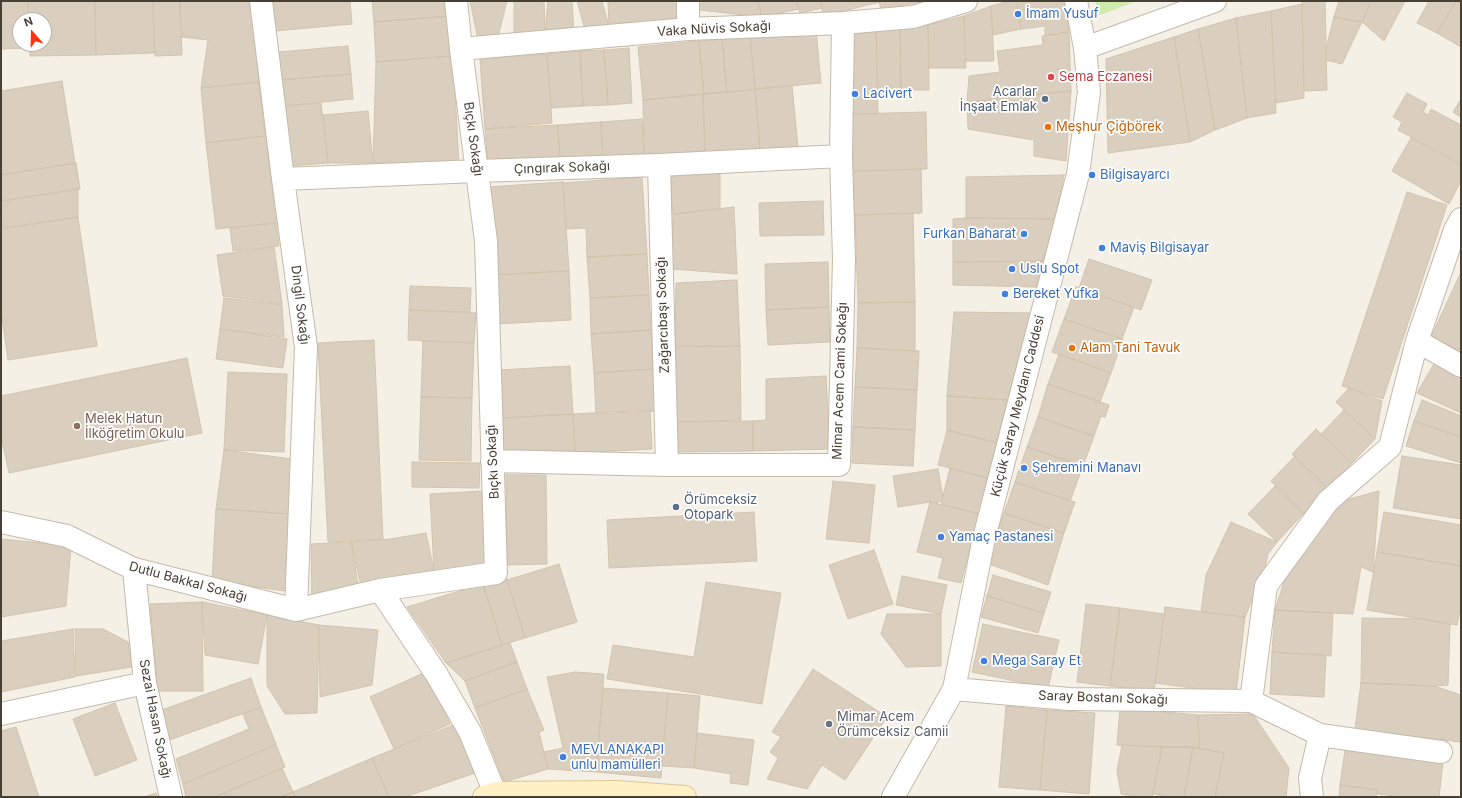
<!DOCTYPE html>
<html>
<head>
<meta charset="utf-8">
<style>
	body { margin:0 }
	#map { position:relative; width:1462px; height:798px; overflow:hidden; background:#f4f0e6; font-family:Inter,sans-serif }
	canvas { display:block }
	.frame { position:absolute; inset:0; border:2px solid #474035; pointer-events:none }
	.north { position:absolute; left:12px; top:12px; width:40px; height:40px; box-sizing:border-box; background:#fff; border:1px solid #b5b3ae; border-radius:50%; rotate:340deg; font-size:11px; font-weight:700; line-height:16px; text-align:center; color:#474035 }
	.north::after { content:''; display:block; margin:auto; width:14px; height:18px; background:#ff3312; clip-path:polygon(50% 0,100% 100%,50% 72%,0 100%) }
</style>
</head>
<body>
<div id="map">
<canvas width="1462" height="798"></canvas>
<div class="frame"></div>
<div class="north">N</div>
</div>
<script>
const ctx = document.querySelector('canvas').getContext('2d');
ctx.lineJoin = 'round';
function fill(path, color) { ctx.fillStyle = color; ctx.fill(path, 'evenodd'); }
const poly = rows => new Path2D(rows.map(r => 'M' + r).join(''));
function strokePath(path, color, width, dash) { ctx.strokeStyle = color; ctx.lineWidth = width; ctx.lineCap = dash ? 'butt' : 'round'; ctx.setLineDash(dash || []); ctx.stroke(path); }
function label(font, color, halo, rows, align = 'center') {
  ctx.font = font + ' Inter,sans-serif'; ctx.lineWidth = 3.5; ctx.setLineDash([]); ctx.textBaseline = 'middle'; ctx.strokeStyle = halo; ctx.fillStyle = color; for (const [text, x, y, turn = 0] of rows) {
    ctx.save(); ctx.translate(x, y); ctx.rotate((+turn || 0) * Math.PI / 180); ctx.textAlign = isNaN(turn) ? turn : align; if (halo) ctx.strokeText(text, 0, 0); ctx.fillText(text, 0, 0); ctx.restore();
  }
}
fill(poly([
	[1095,1,1137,1,1100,15]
]), '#cfebac');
const building = poly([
	[1,1,28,1,29,20,20,20,20,44,30,44,30,48,1,49,1,1],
	[28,1,95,1,96,55,30,56,30,44,44,44,44,20,29,20,28,1],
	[95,1,153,1,154,53,96,55,95,1],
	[153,1,180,1,182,55,155,56,153,1],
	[180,1,254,1,259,82,201,88,208,40,181,37,180,1],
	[272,1,350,1,352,24,275,31,272,1],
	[372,1,450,1,451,16,374,22,372,1],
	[470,1,507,1,498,37,478,39,470,1],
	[514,1,544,1,545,31,514,39,514,1],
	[548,1,572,1,574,34,545,31,548,1],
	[577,1,602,1,609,26,586,33,577,1],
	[608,1,679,1,680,23,609,26,608,1],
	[692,1,758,1,762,17,691,9,692,1],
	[758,1,797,1,799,9,762,17,758,1],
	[797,1,820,1,822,8,800,13,797,1],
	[820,1,879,1,880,2,823,16,820,1],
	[879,1,909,1,910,4,881,10,879,1],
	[909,1,926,1,910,4,909,1],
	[1009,1,1017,1,1021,29,993,35,991,6,1009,1],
	[1017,1,1065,1,1069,32,1045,36,1045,26,1021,29,1017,1],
	[1302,1,1325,1,1327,90,1304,91,1302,1],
	[1339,1,1371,1,1362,22,1334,17,1339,1],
	[1371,1,1405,1,1384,41,1362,22,1371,1],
	[1429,1,1456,1,1437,33,1417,23,1429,1],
	[1456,1,1461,1,1461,47,1437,33,1456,1],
	[1302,4,1304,98,1276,103,1271,11,1302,4],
	[991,6,994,61,965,61,964,16,991,6],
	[1271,11,1276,113,1247,118,1236,18,1271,11],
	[451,16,453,56,376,62,374,22,451,16],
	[964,16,966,68,929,68,928,25,964,16],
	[1334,17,1362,22,1342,64,1326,60,1326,48,1334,17],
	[1236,18,1247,118,1215,130,1198,29,1236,18],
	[928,25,929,90,901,90,900,26,928,25],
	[900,26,901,90,878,92,876,27,900,26],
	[849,27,876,27,878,114,852,114,849,27],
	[1198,29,1215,130,1190,142,1174,37,1198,29],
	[816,30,821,83,755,89,750,36,816,30],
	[1069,32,1071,91,967,102,969,76,1000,72,997,51,1043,45,1042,36,1069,32],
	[750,36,755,89,727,92,722,39,750,36],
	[1174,37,1190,142,1108,153,1106,59,1174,37],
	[722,39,727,92,704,94,699,41,722,39],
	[699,41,704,94,643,100,638,47,699,41],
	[348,46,351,74,280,80,278,52,348,46],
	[629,48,632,103,608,105,604,50,629,48],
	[604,50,608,105,583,106,580,51,604,50],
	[580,51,583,106,551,108,547,54,580,51],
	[547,54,552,123,485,129,480,59,547,54],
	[453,56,459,166,373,163,376,62,453,56],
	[351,74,353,99,283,106,280,80,351,74],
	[62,81,75,163,1,175,1,91,62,81],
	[259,82,265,136,206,143,201,88,259,82],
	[792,86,798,147,760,151,755,89,792,86],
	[755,90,760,151,705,155,703,94,755,90],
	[1071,91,1066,161,1034,156,1034,140,968,129,967,102,1071,91],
	[1407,93,1427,104,1423,112,1428,115,1431,109,1461,125,1461,164,1398,130,1402,122,1393,117,1407,93],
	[703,94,705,155,644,157,643,100,703,94],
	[1461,99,1461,117,1453,112,1461,99],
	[321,103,328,163,288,166,283,106,321,103],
	[368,111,373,163,328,163,323,115,368,111],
	[926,112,927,169,853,171,852,114,926,112],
	[642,119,644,157,603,160,601,122,642,119],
	[601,122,603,160,560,163,558,125,601,122],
	[558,125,560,163,488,167,485,129,558,125],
	[266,136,276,223,216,229,206,143,266,136],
	[1411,138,1461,165,1461,181,1449,204,1392,171,1411,138],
	[76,163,80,189,1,201,1,175,76,163],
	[921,169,922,213,854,215,853,171,921,169],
	[720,171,720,209,673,214,670,177,720,171],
	[1064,175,1056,219,966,218,966,177,1064,175],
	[642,177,647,254,587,257,586,228,566,229,563,183,642,177],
	[563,182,569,271,492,275,487,187,563,182],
	[78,189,78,217,3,228,1,218,1,201,78,189],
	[1407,192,1447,205,1383,399,1342,386,1407,192],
	[823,201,824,235,760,236,759,203,823,201],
	[734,207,737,274,672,269,673,214,734,207],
	[913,213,915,302,858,303,855,215,913,213],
	[78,217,97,346,8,360,1,311,1,229,78,217],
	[966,218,1056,219,1043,261,953,262,953,219,966,218],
	[276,223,279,246,233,251,230,228,276,223],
	[274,247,282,304,223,296,217,255,274,247],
	[647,254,649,295,590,298,587,257,647,254],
	[1089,259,1152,280,1141,310,1079,288,1089,259],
	[1043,261,1036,287,953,285,953,262,1043,261],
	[828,262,829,307,766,310,765,264,828,262],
	[569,271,571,320,495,324,492,275,569,271],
	[1461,272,1461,351,1431,337,1461,272],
	[737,280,740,346,675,346,676,283,737,280],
	[410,286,471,288,470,312,409,310,410,286],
	[1076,287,1134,307,1122,339,1064,319,1076,287],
	[649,295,651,330,591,334,590,298,649,295],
	[224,298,282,305,284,337,220,329,224,298],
	[915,302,915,351,857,348,858,303,915,302],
	[829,307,830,342,768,345,766,310,829,307],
	[409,310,476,313,474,343,408,340,409,310],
	[954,312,1031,313,1026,344,1007,400,947,396,954,312],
	[1064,319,1123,339,1111,373,1052,352,1064,319],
	[220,329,287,339,283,368,216,359,220,329],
	[651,330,653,369,594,373,591,334,651,330],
	[374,340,383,539,328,542,318,343,374,340],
	[423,341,474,343,472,398,421,397,423,341],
	[740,346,741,420,676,422,675,347,740,346],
	[857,348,919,351,917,390,855,387,857,348],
	[1059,354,1111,373,1100,402,1048,384,1059,354],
	[187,358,202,433,9,473,1,436,1,396,187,358],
	[1435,362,1461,376,1461,413,1417,393,1435,362],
	[570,366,573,414,502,418,499,370,570,366],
	[653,369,655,411,596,414,594,373,653,369],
	[228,372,287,374,284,452,224,450,228,372],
	[826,376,830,449,753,451,753,421,766,420,766,379,826,376],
	[1048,384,1109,405,1105,417,1101,416,1094,436,1038,417,1048,384],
	[855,387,917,390,915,430,853,427,855,387],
	[1349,388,1382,401,1375,439,1336,402,1349,388],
	[947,396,1007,400,997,443,947,430,947,396],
	[421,397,472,398,471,461,419,460,421,397],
	[1422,400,1461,416,1461,437,1414,421,1422,400],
	[650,410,652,449,575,453,573,414,650,410],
	[1344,410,1375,439,1352,463,1321,434,1344,410],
	[573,414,575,453,504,457,502,418,573,414],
	[1038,417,1094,436,1083,466,1027,447,1038,417],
	[753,421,753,451,677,452,676,422,753,421],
	[1414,421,1461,437,1461,463,1406,446,1414,421],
	[853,427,915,430,913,466,852,463,853,427],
	[1316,429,1352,463,1328,489,1292,454,1316,429],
	[947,430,997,443,988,478,938,465,947,430],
	[1027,447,1083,466,1070,501,1015,482,1027,447],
	[224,450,292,459,290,514,216,509,224,450],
	[1295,456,1328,489,1304,513,1271,481,1295,456],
	[1402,456,1461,465,1461,519,1393,508,1402,456],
	[412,462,480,463,479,488,412,487,412,462],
	[950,468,988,478,979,514,941,504,950,468],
	[938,469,943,497,942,501,935,503,930,502,898,507,893,476,938,469],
	[506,475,546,475,547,564,507,565,506,475],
	[833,481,875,485,869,543,826,539,833,481],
	[1015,482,1075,502,1064,533,1004,513,1015,482],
	[1275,486,1304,513,1277,542,1248,514,1275,486],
	[483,491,487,568,434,571,430,494,483,491],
	[1379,491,1373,572,1361,567,1353,614,1275,610,1289,566,1342,501,1379,491],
	[930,502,979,514,961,583,938,578,943,558,917,552,930,502],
	[216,509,292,514,293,592,212,581,216,509],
	[754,512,757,561,609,568,607,520,754,512],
	[1384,512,1461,525,1461,566,1377,552,1384,512],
	[1004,513,1064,533,1048,585,986,563,1004,513],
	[1231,522,1277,542,1268,554,1264,572,1245,617,1201,612,1206,575,1231,522],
	[426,533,434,571,362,591,351,542,390,539,426,533],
	[1,539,71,546,66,606,1,617,1,539],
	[351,542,359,591,312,602,311,544,351,542],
	[874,550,893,604,848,619,829,565,874,550],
	[1377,552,1461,566,1461,604,1457,625,1367,610,1377,552],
	[559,564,577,622,525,638,507,580,559,564],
	[993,575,1051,592,1044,613,987,596,993,575],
	[506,576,525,638,502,645,483,584,506,576],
	[902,576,947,585,941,614,896,605,902,576],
	[706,582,781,593,762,704,607,679,613,645,694,657,706,582],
	[483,584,502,645,446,663,407,607,483,584],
	[987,596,1044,613,1038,633,981,617,987,596],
	[202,602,267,615,258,664,205,655,202,602],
	[202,602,203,691,158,691,150,604,202,602],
	[1086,604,1120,608,1110,686,1077,682,1086,604],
	[1165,607,1245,617,1236,694,1155,683,1165,607],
	[1120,608,1164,614,1154,692,1110,686,1120,608],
	[1275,610,1333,613,1331,656,1272,652,1275,610],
	[887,614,941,614,941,666,906,667,881,634,887,614],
	[267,615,319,625,317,713,285,714,267,686,267,615],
	[1362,618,1422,619,1450,624,1448,685,1434,686,1361,683,1362,618],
	[983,624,1059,640,1048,688,972,672,983,624],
	[319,625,378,630,372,685,320,697,319,625],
	[73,629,75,677,1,692,1,641,73,629],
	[75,629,103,629,128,642,132,667,76,676,75,629],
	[510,643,517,662,465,681,446,663,510,643],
	[1272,652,1326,655,1324,697,1270,694,1272,652],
	[517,662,527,689,475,708,465,681,517,662],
	[813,669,887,717,845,780,822,765,807,789,767,779,778,758,770,752,781,737,772,732,813,669],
	[426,672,450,724,394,749,370,697,426,672],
	[575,672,604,674,596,772,548,769,544,752,563,748,547,677,575,672],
	[251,678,261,707,164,742,156,712,251,678],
	[1361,683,1434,686,1461,695,1460,742,1355,729,1361,683],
	[603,688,668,693,661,778,596,772,603,688],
	[527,689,544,730,539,732,548,769,504,782,475,708,527,689],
	[668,693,700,696,694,768,662,766,668,693],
	[115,703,137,760,95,776,73,719,115,703],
	[1006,706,1047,710,1040,790,999,787,1006,706],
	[261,707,276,744,183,784,176,759,249,729,243,714,261,707],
	[1120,708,1198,715,1199,748,1117,745,1120,708],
	[1047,710,1095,713,1089,794,1040,790,1047,710],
	[1253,714,1289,768,1286,797,1215,797,1224,753,1199,748,1198,715,1253,714],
	[456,724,478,772,405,797,389,797,372,758,456,724],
	[16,727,39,797,1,797,1,731,16,727],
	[697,733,754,740,748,785,730,783,731,774,694,768,697,733],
	[276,745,285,767,214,797,186,797,183,784,276,745],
	[1122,745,1162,747,1152,797,1139,797,1121,794,1117,771,1122,745],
	[1162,747,1193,747,1184,797,1170,797,1153,794,1162,747],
	[1193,747,1224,753,1215,797,1184,797,1193,747],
	[1345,750,1443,762,1439,797,1405,797,1377,794,1377,790,1340,785,1345,750],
	[372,758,389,797,295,797,293,792,372,758],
	[282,768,293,792,281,797,214,797,282,768],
	[1340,785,1377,790,1376,797,1339,797,1340,785],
	[293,792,295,797,281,797,293,792],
	[156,793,158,797,144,797,156,793]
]);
fill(building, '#dacebe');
strokePath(building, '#d2c3ad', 1);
const minor = poly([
	[261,1,283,179,306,347,296,610],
	[456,1,461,49,486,241,496,573,380,590,437,675,470,732,495,793],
	[688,1,688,29],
	[1085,48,1215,1],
	[461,49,688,29,843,23,913,17,966,1],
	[659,165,667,465],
	[283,179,477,171,659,165,841,156],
	[1417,341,1461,366],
	[492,461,667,465,839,465,844,259,841,156,843,23],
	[1,522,67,536,134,569,296,610,380,590],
	[134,569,145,683,171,797],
	[954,689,1069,699,1251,701],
	[1,714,145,683],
	[1441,752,1320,735,1251,701,1266,586,1328,501,1390,447,1417,341,1455,230,1461,219],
	[893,797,954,689,984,538,1078,174,1089,92,1085,48,1076,1],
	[1312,797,1310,778,1320,735]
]);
const secondary = poly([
	[484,797,495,793,616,792,685,797]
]);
strokePath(minor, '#c3baab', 24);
strokePath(secondary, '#dbc794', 24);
strokePath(minor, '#fff', 22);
strokePath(secondary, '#fff0c5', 22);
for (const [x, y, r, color] of [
	[1018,14,4,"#3f7fe0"],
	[1051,77,4,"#e0444e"],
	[855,94,4,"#3f7fe0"],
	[1045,99,4,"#5c6f8a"],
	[1048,127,4,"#e8710a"],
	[1092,175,4,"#3f7fe0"],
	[1024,234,4,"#3f7fe0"],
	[1102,248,4,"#3f7fe0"],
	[1012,269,4,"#3f7fe0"],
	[1005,294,4,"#3f7fe0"],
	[1072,348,4,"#e8710a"],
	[77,426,4,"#8d6e63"],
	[1024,468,4,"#3f7fe0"],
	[676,507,4,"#5c6f8a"],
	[941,537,4,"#3f7fe0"],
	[984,661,4,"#3f7fe0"],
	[829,724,4,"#6b7280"],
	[563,757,4,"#3f7fe0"]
]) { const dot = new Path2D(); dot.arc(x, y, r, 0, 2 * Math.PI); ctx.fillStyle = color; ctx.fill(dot); strokePath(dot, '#fff', 1.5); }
label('13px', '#366cbe', '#fff', [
	["İmam Yusuf",1026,14],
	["Lacivert",863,94],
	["Bilgisayarcı",1100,175],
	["Furkan Baharat",1016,234,"right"],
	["Maviş Bilgisayar",1110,248],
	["Uslu Spot",1020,269],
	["Bereket Yufka",1013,294],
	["Şehremini Manavı",1032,468],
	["Yamaç Pastanesi",949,537],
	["Mega Saray Et",992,661],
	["MEVLANAKAPI",571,750],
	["unlu mamülleri",571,765]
], 'left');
label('13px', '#474035', '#fff', [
	["Vaka Nüvis Sokağı",714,29,-3],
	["Bıçkı Sokağı",473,139,82],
	["Çıngırak Sokağı",562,168,-2],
	["Dingil Sokağı",300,305,83],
	["Zağarcıbaşı Sokağı",663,315,-92],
	["Mimar Acem Cami Sokağı",840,381,-88],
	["Küçük Saray Meydanı Caddesi",1018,406,-76],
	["Bıçkı Sokağı",493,462,-93],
	["Dutlu Bakkal Sokağı",188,582,15],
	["Saray Bostanı Sokağı",1103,698,2],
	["Sezai Hasan Sokağı",155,719,79]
]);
label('13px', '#be3a42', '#fff', [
	["Sema Eczanesi",1059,77]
], 'left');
label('13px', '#4e5e75', '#fff', [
	["Acarlar",1037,92],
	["İnşaat Emlak",1037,107],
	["Örümceksiz",684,500,"left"],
	["Otopark",684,515,"left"]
], 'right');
label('13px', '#c56008', '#fff', [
	["Meşhur Çiğbörek",1056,127],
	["Alam Tani Tavuk",1080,348]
], 'left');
label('13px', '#785e54', '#fff', [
	["Melek Hatun",85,419],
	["İlköğretim Okulu",85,434]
], 'left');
label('13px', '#5b616d', '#fff', [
	["Mimar Acem",837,717],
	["Örümceksiz Camii",837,732]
], 'left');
</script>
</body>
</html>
